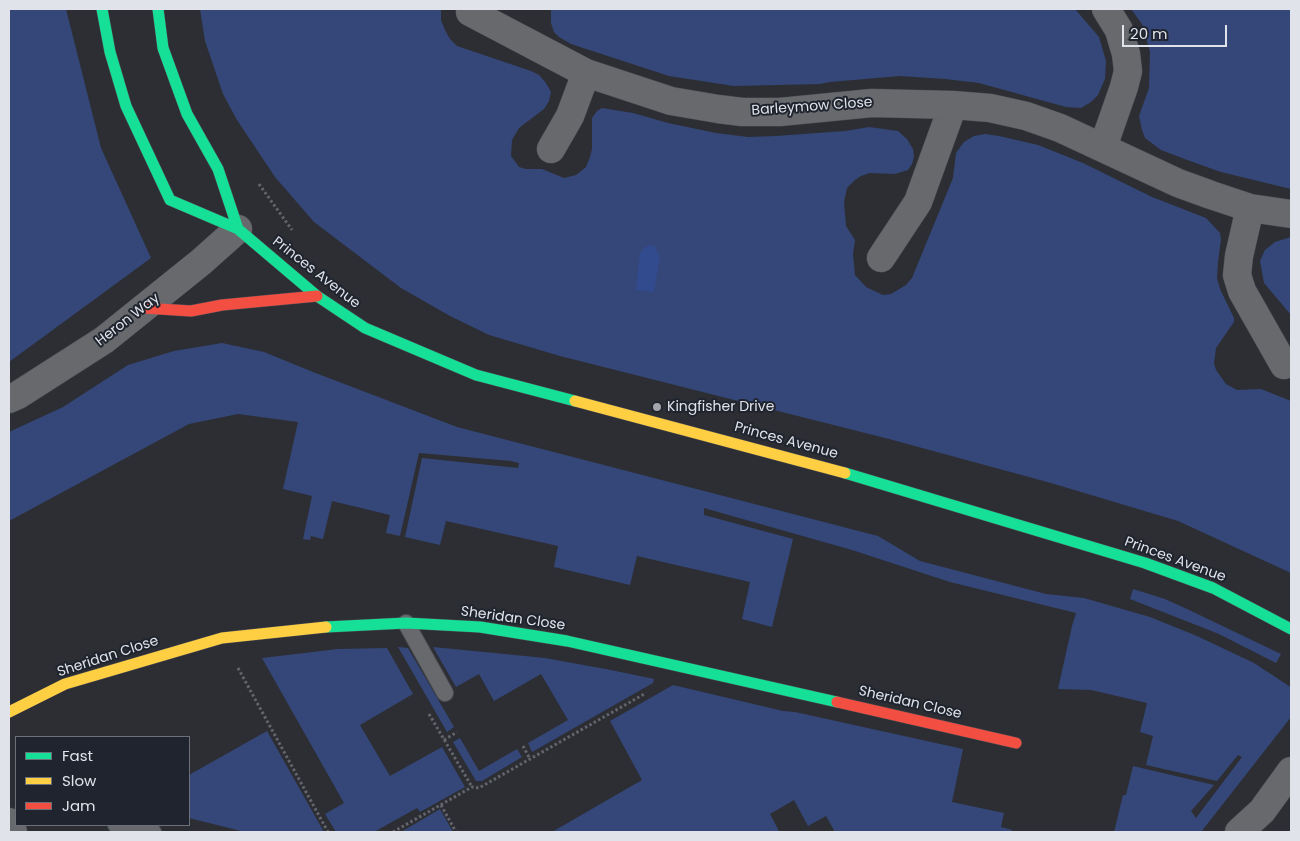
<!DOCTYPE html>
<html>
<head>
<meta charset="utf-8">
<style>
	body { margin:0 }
	#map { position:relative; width:1300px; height:841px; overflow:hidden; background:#2c2e34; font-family:Poppins,sans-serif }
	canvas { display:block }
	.frame { position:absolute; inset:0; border:10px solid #e0e3ea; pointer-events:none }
	.legend { position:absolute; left:15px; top:736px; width:175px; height:90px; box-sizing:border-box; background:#1f242e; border:1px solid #6c7079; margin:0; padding:6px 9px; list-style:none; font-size:15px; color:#e0e3ea }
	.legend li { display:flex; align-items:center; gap:10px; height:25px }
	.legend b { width:25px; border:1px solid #6c7079 }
	.scale { position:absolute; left:1122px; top:25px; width:105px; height:22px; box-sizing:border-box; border:2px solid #e0e3ea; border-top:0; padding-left:6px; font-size:15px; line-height:18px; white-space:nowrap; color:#e0e3ea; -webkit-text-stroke:4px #1f242e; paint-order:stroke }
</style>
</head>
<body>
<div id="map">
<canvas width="1300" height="841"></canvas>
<div class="frame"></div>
<ul class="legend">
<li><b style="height:6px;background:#16e098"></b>Fast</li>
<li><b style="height:6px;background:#ffcf43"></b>Slow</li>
<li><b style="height:6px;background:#f24e42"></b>Jam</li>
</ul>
<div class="scale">20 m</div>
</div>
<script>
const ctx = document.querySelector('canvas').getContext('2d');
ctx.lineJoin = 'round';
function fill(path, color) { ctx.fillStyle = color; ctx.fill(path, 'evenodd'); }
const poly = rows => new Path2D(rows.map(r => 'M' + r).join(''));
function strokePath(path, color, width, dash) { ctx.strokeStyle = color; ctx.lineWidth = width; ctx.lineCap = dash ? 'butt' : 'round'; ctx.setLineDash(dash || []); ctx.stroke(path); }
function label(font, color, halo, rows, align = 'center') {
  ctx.font = font + ' Poppins,sans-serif'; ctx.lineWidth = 4; ctx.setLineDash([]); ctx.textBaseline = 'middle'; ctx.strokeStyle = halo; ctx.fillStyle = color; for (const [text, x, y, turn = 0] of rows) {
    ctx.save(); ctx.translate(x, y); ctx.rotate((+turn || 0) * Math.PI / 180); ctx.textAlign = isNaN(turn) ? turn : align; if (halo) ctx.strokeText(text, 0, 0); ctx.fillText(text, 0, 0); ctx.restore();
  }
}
fill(poly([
	[9,9,66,9,101,148,151,258,9,362],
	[200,9,441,9,441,20,445,30,450,39,457,46,531,71,539,75,546,83,551,92,549,101,544,109,519,128,512,140,511,156,519,167,526,169,542,169,564,178,576,175,586,167,590,157,592,149,592,118,597,111,602,108,633,113,668,123,716,133,748,137,776,136,845,131,869,127,898,131,907,139,913,149,914,157,912,164,908,170,895,174,870,173,861,176,855,180,847,188,844,202,846,226,855,240,853,254,855,275,866,287,883,295,891,294,906,285,912,278,953,178,956,153,964,142,974,136,985,134,999,136,1038,145,1083,163,1152,197,1206,218,1220,233,1221,239,1218,262,1217,278,1220,289,1234,318,1234,322,1216,348,1214,363,1216,370,1226,384,1237,390,1261,389,1291,401,1291,573,1178,521,1051,483,889,439,560,356,489,335,450,316,401,288,314,222,275,177,237,120,223,94,205,41],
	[551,9,1075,9,1099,37,1106,61,1105,79,1098,95,1091,102,1081,108,1066,107,979,83,945,79,900,76,830,82,820,84,734,86,669,76,571,44,559,37,554,32,551,23],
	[1131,9,1291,9,1291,189,1221,172,1190,161,1161,150,1145,138,1142,130,1139,116,1149,88,1150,52,1142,24],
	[1291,237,1291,315,1264,283,1260,261,1265,250,1275,242],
	[222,343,264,352,313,372,457,427,878,536,920,561,1046,594,1084,598,1150,617,1197,636,1254,663,1289,686,1291,687,1291,717,1201,832,1114,832,1123,795,1126,795,1133,766,1214,785,1191,811,1196,818,1242,757,1238,755,1217,781,1146,765,1153,736,1140,732,1147,703,1091,690,1058,689,1072,626,1076,613,950,582,852,550,704,508,704,515,793,539,772,627,742,619,750,582,637,556,630,585,554,567,558,546,446,521,440,545,405,537,422,458,518,468,519,463,511,461,419,453,400,536,386,533,390,515,332,501,323,539,311,536,310,540,303,539,312,496,283,489,298,422,238,414,189,424,9,521,9,432,63,407,128,365,174,351],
	[1133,589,1165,599,1187,609,1281,654,1276,663,1219,634,1130,599],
	[398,647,408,648,454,727,447,732],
	[433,647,545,658,611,670,654,679,653,683,532,752,528,743,568,720,541,674,494,701,479,674,456,687],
	[387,648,413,694,360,725,390,776,442,747,465,787,420,812,417,808,374,832,336,832,325,814,344,803,262,658,338,649],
	[673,685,783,711,795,712,963,749,952,802,1004,813,1001,827,1012,830,1012,832,835,832,826,816,808,826,794,800,770,814,779,831,777,832,552,832,642,780,610,721],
	[267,731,324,832,245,832,189,818,189,775],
	[460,738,479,771,517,749,522,757,482,781,476,781,453,742],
	[440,809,453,832,401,832]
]), '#354778');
fill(poly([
	[649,245,655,246,658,254,660,255,654,292,636,290,640,252,642,252,643,249]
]), '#324a8e');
const lane = poly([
	[406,623,445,693],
	[116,825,153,832]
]);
const street = poly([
	[470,12,586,73,671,101,718,109,742,112,780,112,872,103,953,105,990,108,1026,116,1060,128,1178,183,1211,195,1250,208,1291,214],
	[1103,147,1124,87,1128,71,1126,54,1119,30,1106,9],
	[551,149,570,116,586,73],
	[1250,208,1239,256,1237,275,1242,291,1284,365],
	[881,258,918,202,953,105],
	[9,399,18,395,104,340,201,262,238,229],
	[9,822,13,832],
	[1239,832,1262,811,1291,771]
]);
const fast = poly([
	[102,9,110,52,126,106,170,200,238,229,317,296,365,328,476,375,575,401],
	[158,9,163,48,187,114,218,169,238,229],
	[845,473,1145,563,1213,588,1291,629],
	[326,627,406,623,480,627,567,641,837,702]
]);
const slow = poly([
	[575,401,845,473],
	[9,712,65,684,222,638,326,627]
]);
const jam = poly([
	[144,308,191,311,222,305,317,296],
	[837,702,1016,743]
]);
strokePath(lane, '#4a4c51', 18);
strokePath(street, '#4a4c51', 29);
strokePath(fast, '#4a4c51', 12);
strokePath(slow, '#4a4c51', 12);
strokePath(jam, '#4a4c51', 12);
strokePath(poly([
	[259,184,292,230],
	[238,668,328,832],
	[429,714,472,787],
	[444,740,457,732],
	[523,746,530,759],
	[441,805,456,832],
	[393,832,472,787,479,788,646,693]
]), '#63656a', 3, [2.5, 2.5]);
strokePath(lane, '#67696d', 16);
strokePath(street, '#67696d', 28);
strokePath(fast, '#16e098', 11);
strokePath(slow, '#ffcf43', 11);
strokePath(jam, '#f24e42', 11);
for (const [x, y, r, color] of [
	[657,407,5,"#a1a4aa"]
]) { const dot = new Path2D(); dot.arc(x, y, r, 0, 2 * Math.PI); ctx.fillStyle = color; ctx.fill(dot); strokePath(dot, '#1f242e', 2); }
label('14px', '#e0e3ea', '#1f242e', [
	["Barleymow Close",812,107,-4],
	["Princes Avenue",316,273,38],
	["Heron Way",128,320,-38],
	["Princes Avenue",786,441,15],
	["Princes Avenue",1175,560,20],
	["Sheridan Close",513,619,8],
	["Sheridan Close",108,657,-18],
	["Sheridan Close",910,703,13]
]);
label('14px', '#e0e3ea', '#1f242e', [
	["Kingfisher Drive",667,407]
], 'left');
</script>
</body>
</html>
